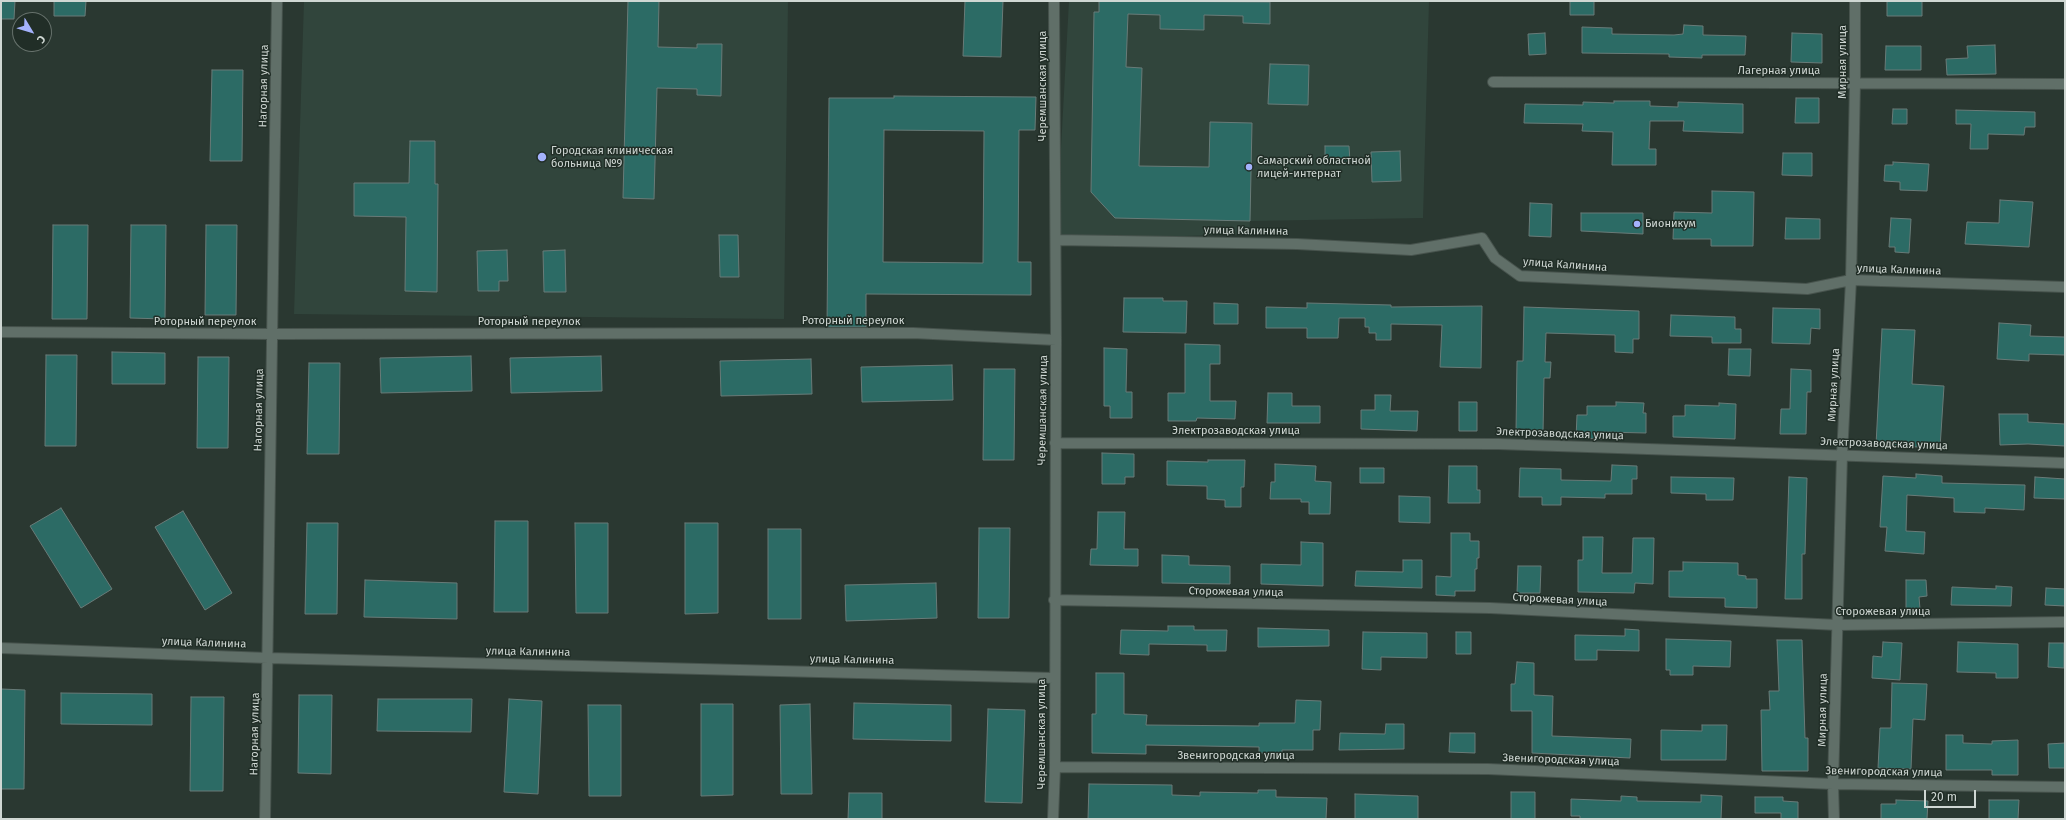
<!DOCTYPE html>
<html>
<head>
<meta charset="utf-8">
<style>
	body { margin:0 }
	#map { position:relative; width:2066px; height:820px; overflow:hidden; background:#2a3831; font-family:"Fira Sans",sans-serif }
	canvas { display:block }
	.frame { position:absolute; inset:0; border:2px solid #cfd7d3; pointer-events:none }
	.north { position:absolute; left:12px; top:12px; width:40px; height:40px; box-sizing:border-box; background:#212e27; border:1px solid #67726c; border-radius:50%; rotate:128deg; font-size:11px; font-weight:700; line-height:16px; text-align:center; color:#cfd7d3 }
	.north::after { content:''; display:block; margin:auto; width:14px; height:18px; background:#a4b2fc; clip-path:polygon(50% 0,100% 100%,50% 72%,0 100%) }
	.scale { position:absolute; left:1924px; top:790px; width:52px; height:18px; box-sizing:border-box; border:2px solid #cfd7d3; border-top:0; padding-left:5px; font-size:12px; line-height:14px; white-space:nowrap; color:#cfd7d3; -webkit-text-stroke:3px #212e27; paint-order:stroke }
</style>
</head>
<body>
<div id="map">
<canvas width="2066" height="820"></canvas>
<div class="frame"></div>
<div class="north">С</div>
<div class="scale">20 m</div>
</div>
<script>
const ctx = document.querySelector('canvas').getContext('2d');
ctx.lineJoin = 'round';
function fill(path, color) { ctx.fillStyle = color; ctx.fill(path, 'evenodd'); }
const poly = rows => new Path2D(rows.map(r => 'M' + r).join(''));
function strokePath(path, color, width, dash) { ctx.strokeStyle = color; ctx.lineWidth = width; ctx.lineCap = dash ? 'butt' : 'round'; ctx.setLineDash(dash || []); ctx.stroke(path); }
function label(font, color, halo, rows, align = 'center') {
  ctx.font = font + ' "Fira Sans",sans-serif'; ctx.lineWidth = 3; ctx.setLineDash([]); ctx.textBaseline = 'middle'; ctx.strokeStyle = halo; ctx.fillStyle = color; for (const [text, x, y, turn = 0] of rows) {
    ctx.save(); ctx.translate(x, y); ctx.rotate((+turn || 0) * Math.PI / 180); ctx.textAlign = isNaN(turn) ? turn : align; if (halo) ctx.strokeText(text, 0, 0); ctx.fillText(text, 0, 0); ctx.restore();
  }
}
fill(poly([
	[304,1,788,1,784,319,294,314],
	[1069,1,1429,1,1423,218,1250,221,1249,234,1056,240]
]), '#31453c');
const building = poly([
	[1,1,15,1,14,19,1,19,1,1],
	[54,1,86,1,85,16,54,16,54,1],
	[628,1,659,1,658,47,697,48,697,44,722,44,721,96,697,95,697,89,657,88,654,199,623,198,628,1],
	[965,1,1003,1,1001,57,963,56,965,1],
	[1099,1,1270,2,1270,24,1243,23,1243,16,1204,15,1204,30,1160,29,1160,15,1128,14,1126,67,1142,68,1139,166,1209,167,1210,122,1252,123,1250,221,1115,218,1091,192,1094,12,1099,12,1099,1],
	[1570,1,1594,1,1594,15,1570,15,1570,1],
	[1887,1,1922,1,1922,16,1887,16,1887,1],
	[1684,25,1703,26,1703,35,1746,36,1745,55,1702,55,1702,58,1669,57,1669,54,1582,53,1582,27,1612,28,1612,34,1674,35,1683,34,1684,25],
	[1545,33,1546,54,1529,55,1528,34,1545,33],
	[1792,33,1822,34,1822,63,1791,62,1792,33],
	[1995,45,1996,74,1947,75,1946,59,1968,58,1967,46,1995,45],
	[1886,46,1921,46,1921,70,1885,70,1886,46],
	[1270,64,1309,65,1308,105,1268,104,1270,64],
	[212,70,243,70,242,161,210,161,212,70],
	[894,96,1036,97,1035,130,1019,130,1018,262,1031,262,1031,295,866,294,866,327,827,327,829,98,894,98,894,96],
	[884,130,984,131,983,263,883,262,884,130],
	[1796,98,1819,98,1819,123,1795,123,1796,98],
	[1614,101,1650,101,1650,106,1678,107,1678,102,1743,104,1743,133,1683,131,1684,121,1650,121,1649,149,1656,149,1656,165,1612,165,1613,132,1582,131,1583,124,1524,123,1525,104,1583,105,1583,102,1614,103,1614,101],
	[1893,109,1907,109,1907,124,1892,124,1893,109],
	[1956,110,2035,112,2035,127,2025,127,2024,135,1988,134,1988,149,1970,149,1971,124,1956,124,1956,110],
	[410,141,435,141,435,184,438,184,437,292,405,291,406,217,354,216,354,183,409,183,410,141],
	[1325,146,1349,146,1350,162,1325,162,1325,146],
	[1400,151,1401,181,1372,182,1371,152,1400,151],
	[1783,153,1812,153,1812,176,1782,175,1783,153],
	[1893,162,1929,164,1927,191,1900,190,1900,182,1884,181,1885,165,1893,165,1893,162],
	[1712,191,1754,192,1753,246,1711,246,1711,239,1673,239,1674,212,1712,213,1712,191],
	[2000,200,2033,202,2029,247,1965,244,1967,222,1999,223,2000,200],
	[1530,203,1552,204,1551,237,1529,236,1530,203],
	[1581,213,1643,213,1643,234,1581,231,1581,213],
	[1786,218,1820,219,1820,239,1785,239,1786,218],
	[1891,218,1911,219,1909,253,1895,252,1895,247,1889,247,1891,218],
	[53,225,88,225,87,319,52,319,53,225],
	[131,225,166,225,165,319,130,318,131,225],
	[206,225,237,225,236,315,205,315,206,225],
	[719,235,738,235,739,277,720,277,719,235],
	[507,250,508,281,499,281,499,291,478,291,477,251,507,250],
	[565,250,566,292,544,292,543,251,565,250],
	[1124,298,1163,298,1163,301,1187,301,1186,333,1123,332,1124,298],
	[1214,303,1238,304,1238,324,1214,324,1214,303],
	[1307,303,1391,305,1391,307,1482,306,1481,368,1440,367,1442,325,1391,324,1391,340,1376,340,1376,333,1369,333,1369,327,1365,327,1365,318,1339,318,1338,338,1307,338,1307,328,1266,328,1266,307,1307,308,1307,303],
	[1524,307,1639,311,1639,339,1633,339,1633,353,1615,352,1615,335,1546,333,1545,362,1551,362,1550,378,1544,378,1543,433,1516,432,1517,361,1523,361,1524,307],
	[1773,308,1820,309,1820,329,1811,328,1810,344,1772,343,1773,308],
	[1671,315,1735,317,1735,329,1741,329,1741,343,1712,343,1712,337,1670,336,1671,315],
	[1999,323,2031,325,2030,336,2065,337,2065,355,2029,354,2029,361,1997,359,1999,323],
	[1882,329,1915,330,1912,384,1944,386,1940,448,1876,445,1882,329],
	[1185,344,1220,345,1220,364,1210,364,1210,401,1236,401,1235,419,1197,418,1196,421,1168,421,1168,393,1185,393,1185,344],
	[1104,348,1127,349,1126,392,1132,392,1132,418,1110,418,1110,406,1104,406,1104,348],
	[1729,349,1751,349,1750,376,1728,375,1729,349],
	[112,352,165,353,165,384,112,384,112,352],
	[46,355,77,355,76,446,45,446,46,355],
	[471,356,472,391,381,393,380,358,471,356],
	[601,356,602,391,511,393,510,358,601,356],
	[198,357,229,357,228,448,197,448,198,357],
	[811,359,812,394,721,396,720,361,811,359],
	[309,363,340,363,339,454,307,454,309,363],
	[952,365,953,400,862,402,861,367,952,365],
	[984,369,1015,369,1014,460,983,460,984,369],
	[1791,369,1811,370,1811,392,1807,392,1806,434,1780,434,1781,409,1790,409,1791,369],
	[1268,393,1292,393,1292,406,1320,406,1320,423,1267,423,1268,393],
	[1375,395,1391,395,1390,411,1418,411,1417,431,1361,429,1361,410,1375,410,1375,395],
	[1459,402,1477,402,1477,431,1459,431,1459,402],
	[1616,402,1644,403,1643,413,1646,413,1646,433,1603,432,1603,439,1576,438,1577,415,1587,415,1587,406,1616,406,1616,402],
	[1719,403,1736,404,1735,439,1673,437,1673,416,1685,416,1685,405,1719,406,1719,403],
	[1999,414,2028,414,2028,422,2065,424,2065,446,2028,444,2000,445,1999,414],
	[1102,453,1134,454,1134,477,1125,477,1125,484,1102,484,1102,453],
	[1208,460,1245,460,1244,487,1241,487,1241,507,1225,507,1225,500,1207,499,1207,486,1167,485,1167,461,1208,462,1208,460],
	[1275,464,1316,466,1315,481,1331,482,1330,514,1309,514,1309,502,1301,502,1301,499,1270,499,1271,482,1275,482,1275,464],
	[1612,465,1637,466,1637,479,1632,479,1632,494,1605,494,1605,498,1561,497,1561,505,1542,505,1542,497,1519,497,1520,468,1561,469,1561,480,1611,481,1612,465],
	[1449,466,1477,466,1477,490,1480,490,1480,503,1448,503,1449,466],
	[1360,468,1384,468,1384,483,1360,483,1360,468],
	[1916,474,1942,476,1942,483,2025,485,2024,510,1985,508,1985,513,1954,512,1954,498,1907,495,1906,531,1925,532,1924,554,1885,551,1887,527,1880,527,1883,476,1916,478,1916,474],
	[1671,477,1734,478,1733,500,1706,500,1706,494,1671,493,1671,477],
	[1789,477,1807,478,1805,554,1802,554,1802,599,1785,599,1789,477],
	[2035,477,2065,479,2065,499,2034,498,2035,477],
	[1399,496,1430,497,1430,523,1399,522,1399,496],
	[61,508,112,589,81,608,30,526,61,508],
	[183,511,232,593,205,610,155,527,183,511],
	[1098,512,1125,512,1124,549,1138,549,1138,566,1090,565,1091,549,1097,549,1098,512],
	[495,521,528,521,528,612,494,612,495,521],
	[307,523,338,523,337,614,305,614,307,523],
	[575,523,608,523,608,613,576,613,575,523],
	[685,523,718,523,718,613,685,614,685,523],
	[979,528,1010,528,1009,618,978,618,979,528],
	[768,529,801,529,801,619,768,619,768,529],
	[1451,533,1470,533,1470,541,1479,541,1479,558,1477,558,1477,569,1475,569,1475,591,1455,591,1455,596,1436,595,1436,576,1451,577,1451,533],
	[1583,537,1603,537,1602,573,1632,573,1633,538,1654,538,1653,584,1635,583,1634,593,1578,592,1578,560,1583,560,1583,537],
	[1301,542,1323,543,1323,586,1261,584,1261,564,1301,565,1301,542],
	[1162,555,1189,556,1189,565,1230,566,1230,584,1162,583,1162,555],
	[1403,560,1422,560,1422,588,1355,586,1356,571,1403,572,1403,560],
	[1683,562,1738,563,1738,575,1746,576,1746,579,1757,579,1757,608,1725,607,1725,598,1669,597,1669,571,1683,571,1683,562],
	[1518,566,1541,566,1540,593,1517,593,1518,566],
	[365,580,457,583,457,619,364,617,365,580],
	[1906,580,1926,580,1927,596,1919,597,1920,609,1906,609,1906,580],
	[936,583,937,618,846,621,845,585,936,583],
	[1996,586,2012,587,2011,606,1951,605,1952,587,1996,589,1996,586],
	[2046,588,2065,589,2065,606,2045,605,2046,588],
	[1168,626,1194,626,1194,630,1227,630,1226,651,1207,651,1207,645,1149,644,1149,655,1120,654,1121,630,1168,631,1168,626],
	[1258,628,1329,630,1329,646,1258,647,1258,628],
	[1625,629,1639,630,1639,651,1597,650,1597,660,1575,660,1575,635,1625,636,1625,629],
	[1363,632,1427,633,1427,658,1381,657,1381,670,1362,669,1363,632],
	[1456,632,1471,632,1471,654,1456,654,1456,632],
	[1666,639,1731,641,1730,667,1693,666,1693,675,1670,675,1670,670,1666,670,1666,639],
	[1777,640,1802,640,1805,738,1808,738,1808,771,1762,771,1761,710,1770,710,1769,691,1779,691,1777,640],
	[1883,642,1902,643,1900,680,1872,678,1873,656,1882,657,1883,642],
	[1958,642,2018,644,2018,678,1996,678,1996,673,1957,672,1958,642],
	[2049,643,2064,643,2064,668,2048,667,2049,643],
	[1517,662,1534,663,1534,695,1553,696,1552,736,1631,739,1630,758,1532,753,1532,711,1511,711,1511,684,1515,684,1517,662],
	[1096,673,1124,673,1124,714,1147,715,1146,725,1259,726,1259,723,1295,723,1296,700,1321,701,1320,730,1313,730,1313,750,1282,750,1282,753,1259,753,1259,747,1146,745,1146,754,1092,753,1092,714,1096,714,1096,673],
	[1892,683,1927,684,1925,720,1913,719,1911,769,1878,768,1880,728,1891,728,1892,683],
	[1,689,25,690,24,789,1,789,1,689],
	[61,693,152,694,152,725,61,724,61,693],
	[299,695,332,695,331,774,298,773,299,695],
	[191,697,224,697,223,791,190,791,191,697],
	[378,699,472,699,471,732,377,731,378,699],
	[509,699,542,701,538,794,504,792,509,699],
	[854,703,951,705,951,741,853,739,854,703],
	[701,704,733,704,733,795,701,796,701,704],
	[810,704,812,794,781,794,780,705,810,704],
	[588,705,621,705,621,796,589,796,588,705],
	[988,709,1025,710,1022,803,985,802,988,709],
	[1386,724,1404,724,1404,749,1339,750,1340,733,1385,734,1386,724],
	[1702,725,1727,725,1726,760,1661,760,1661,730,1702,731,1702,725],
	[1450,733,1475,733,1475,753,1449,752,1450,733],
	[1946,735,1963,735,1963,743,1992,744,1992,741,2018,740,2018,775,1992,775,1992,770,1946,770,1946,735],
	[2065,743,2065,768,2049,768,2048,744,2065,743],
	[1089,784,1172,785,1172,795,1200,796,1200,792,1258,793,1258,790,1276,790,1276,797,1327,798,1326,819,1088,819,1089,784],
	[1511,792,1535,792,1535,819,1511,819,1511,792],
	[849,793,882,793,882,819,848,819,849,793],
	[1355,794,1418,796,1418,819,1355,819,1355,794],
	[1701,795,1722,796,1721,819,1580,819,1580,816,1571,816,1571,799,1621,801,1621,796,1637,797,1637,801,1701,802,1701,795],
	[1755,797,1783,797,1783,801,1798,802,1798,819,1781,819,1781,813,1755,813,1755,797],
	[1896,800,1928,801,1927,819,1881,819,1881,804,1896,804,1896,800],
	[1989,800,2019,800,2018,819,1989,819,1989,800]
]);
fill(building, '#2c6b65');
strokePath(building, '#697b78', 1);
const minor = poly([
	[1493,82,2065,84],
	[1056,240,1297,244,1411,250,1482,238,1495,258,1520,276,1807,289,1851,280,2065,287],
	[1,332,272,334,913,333,1056,340],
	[1055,443,1498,444,2065,463],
	[1054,600,1490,608,1838,625,2065,622],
	[1,648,268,658,1054,678],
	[1055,767,1488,769,1833,784,2065,787],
	[265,819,277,1],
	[1053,819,1055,767,1056,340,1054,1],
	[1834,819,1833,784,1842,455,1851,280,1855,83,1855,1]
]);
strokePath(minor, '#47534d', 12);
strokePath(minor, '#606f68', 10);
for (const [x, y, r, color] of [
	[542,157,5,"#a4b2fc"],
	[1249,167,4,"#a4b2fc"],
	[1637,224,4,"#a4b2fc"]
]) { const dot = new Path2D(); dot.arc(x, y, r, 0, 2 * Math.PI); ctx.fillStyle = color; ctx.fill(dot); strokePath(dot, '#212e27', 1.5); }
label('11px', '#cfd7d3', '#212e27', [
	["Мирная улица",1843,62,-90],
	["Лагерная улица",1779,71],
	["Нагорная улица",264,86,-89],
	["Черемшанская улица",1043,86,-90],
	["улица Калинина",1246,231,1],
	["улица Калинина",1565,265,4],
	["улица Калинина",1899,270,2],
	["Роторный переулок",853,321],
	["Роторный переулок",205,322],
	["Роторный переулок",529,322],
	["Мирная улица",1834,385,-87],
	["Нагорная улица",259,410,-89],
	["Черемшанская улица",1043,410,-89],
	["Электрозаводская улица",1236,431],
	["Электрозаводская улица",1560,434,2],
	["Электрозаводская улица",1884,444,2],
	["Сторожевая улица",1236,592,1],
	["Сторожевая улица",1560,600,3],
	["Сторожевая улица",1883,612],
	["улица Калинина",204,643,2],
	["улица Калинина",528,652,1],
	["улица Калинина",852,660,1],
	["Мирная улица",1823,710,-89],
	["Нагорная улица",255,734,-89],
	["Черемшанская улица",1042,734,-90],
	["Звенигородская улица",1236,756],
	["Звенигородская улица",1561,760,2],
	["Звенигородская улица",1884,772,1]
]);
label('11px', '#cfd7d3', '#212e27', [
	["Городская клиническая",551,151],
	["больница №9",551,164],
	["Самарский областной",1257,161],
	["лицей-интернат",1257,174],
	["Бионикум",1645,224]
], 'left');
</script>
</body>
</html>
